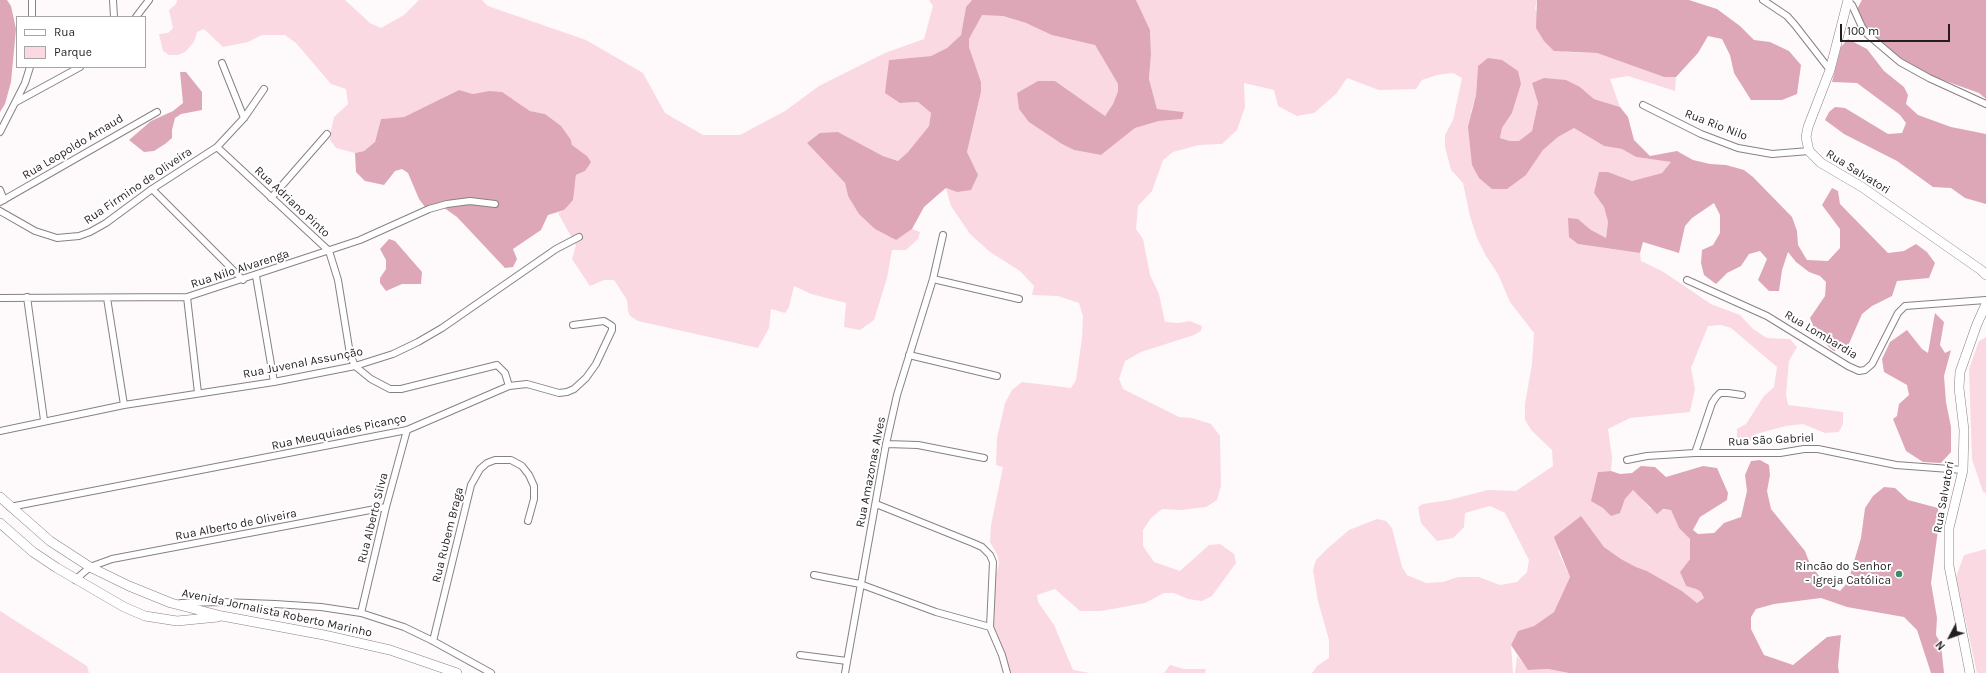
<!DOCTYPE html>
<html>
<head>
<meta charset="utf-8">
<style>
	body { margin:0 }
	#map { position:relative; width:1986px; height:673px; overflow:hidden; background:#fefafb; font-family:Karla,sans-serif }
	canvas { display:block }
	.legend { position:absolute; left:16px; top:16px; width:130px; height:52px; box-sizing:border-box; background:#fff; border:1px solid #a7a5a6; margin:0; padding:5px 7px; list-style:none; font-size:12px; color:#231f20 }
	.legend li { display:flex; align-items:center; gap:8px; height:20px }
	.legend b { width:20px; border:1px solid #a7a5a6 }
	.north { position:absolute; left:1930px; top:617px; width:40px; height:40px; -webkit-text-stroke:3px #fff; paint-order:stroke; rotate:229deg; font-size:11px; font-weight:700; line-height:16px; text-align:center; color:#231f20 }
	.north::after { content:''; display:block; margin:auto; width:14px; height:18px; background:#231f20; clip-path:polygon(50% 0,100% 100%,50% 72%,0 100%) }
	.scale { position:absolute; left:1840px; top:24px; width:110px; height:18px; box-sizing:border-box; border:2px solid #231f20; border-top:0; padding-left:5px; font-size:12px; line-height:14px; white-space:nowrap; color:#231f20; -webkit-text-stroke:3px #fff; paint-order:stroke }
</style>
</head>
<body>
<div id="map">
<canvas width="1986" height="673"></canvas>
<ul class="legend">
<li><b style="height:5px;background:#fff"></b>Rua</li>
<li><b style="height:11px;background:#fad9e2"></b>Parque</li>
</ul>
<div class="north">N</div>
<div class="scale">100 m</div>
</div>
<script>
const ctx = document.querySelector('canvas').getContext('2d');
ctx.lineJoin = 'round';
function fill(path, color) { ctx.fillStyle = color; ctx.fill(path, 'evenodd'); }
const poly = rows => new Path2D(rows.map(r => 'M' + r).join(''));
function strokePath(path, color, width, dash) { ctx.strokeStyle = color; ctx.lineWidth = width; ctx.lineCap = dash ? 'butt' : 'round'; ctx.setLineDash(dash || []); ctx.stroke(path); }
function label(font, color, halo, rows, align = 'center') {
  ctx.font = font + ' Karla,sans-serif'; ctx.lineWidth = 4; ctx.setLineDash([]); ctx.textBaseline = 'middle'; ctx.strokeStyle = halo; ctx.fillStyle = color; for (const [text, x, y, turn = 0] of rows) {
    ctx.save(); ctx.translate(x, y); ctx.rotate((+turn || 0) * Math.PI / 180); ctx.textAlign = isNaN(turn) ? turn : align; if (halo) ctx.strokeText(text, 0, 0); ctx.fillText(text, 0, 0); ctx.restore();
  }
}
fill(poly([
	[177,0,345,0,370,23,381,28,404,15,419,0,482,0,488,6,586,40,643,73,665,113,703,135,740,135,785,111,819,86,885,53,924,39,933,6,929,0,972,0,966,7,961,35,947,48,931,56,889,60,900,103,918,102,931,113,929,126,908,152,898,161,883,156,838,132,807,143,845,183,848,196,895,240,912,229,920,232,918,239,906,250,892,250,887,278,874,320,860,330,844,327,846,303,811,294,794,286,789,307,785,313,771,309,769,328,758,348,638,321,630,316,628,311,627,300,614,280,604,280,590,286,572,259,576,245,558,213,564,210,575,185,576,175,585,171,587,156,572,145,571,140,545,114,530,111,514,100,489,91,473,94,459,90,404,117,381,119,375,142,364,151,355,153,336,148,330,140,331,131,334,117,348,104,346,89,331,84,296,43,285,35,262,35,248,42,223,47,204,29,197,32,194,42,185,52,178,55,169,55,163,51,159,34,168,33,173,28,169,10,176,4],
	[1136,0,1537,0,1535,9,1565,52,1597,53,1664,77,1676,77,1675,91,1628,76,1610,79,1620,107,1594,99,1580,87,1532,83,1538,103,1532,131,1520,141,1510,141,1500,138,1502,128,1512,113,1521,84,1478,66,1476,95,1471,112,1526,175,1543,150,1558,137,1574,128,1604,146,1622,149,1636,157,1672,162,1662,173,1632,181,1608,172,1594,193,1604,207,1608,222,1606,239,1591,230,1578,219,1578,244,1640,253,1641,261,1662,271,1711,304,1740,315,1753,329,1767,338,1790,339,1797,347,1789,361,1786,395,1788,405,1843,412,1843,424,1839,432,1825,433,1803,424,1786,426,1756,434,1746,445,1737,442,1737,429,1746,424,1764,396,1774,387,1777,367,1731,328,1721,325,1708,326,1691,368,1695,389,1690,412,1630,418,1608,429,1612,457,1611,471,1598,472,1620,513,1625,499,1633,490,1641,497,1650,509,1671,510,1679,528,1690,539,1690,559,1680,572,1686,586,1696,589,1701,592,1704,598,1697,603,1682,591,1647,571,1636,567,1621,559,1604,547,1581,517,1558,551,1570,577,1554,612,1534,626,1518,631,1511,645,1513,673,1312,673,1317,666,1329,658,1329,640,1318,601,1313,570,1316,560,1328,548,1349,530,1377,519,1386,521,1392,528,1402,567,1407,575,1426,583,1443,582,1458,577,1479,577,1500,585,1517,582,1527,572,1529,560,1505,513,1490,506,1465,513,1464,527,1453,538,1437,541,1421,523,1418,507,1423,504,1449,500,1488,490,1516,491,1553,466,1552,450,1532,431,1525,420,1525,404,1532,364,1534,333,1510,302,1498,274,1486,256,1477,238,1470,216,1463,183,1451,170,1445,147,1445,135,1453,120,1462,78,1453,73,1437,75,1422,80,1416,89,1379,90,1347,78,1336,94,1314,113,1297,116,1278,106,1274,90,1244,83,1245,107,1237,130,1222,144,1199,145,1173,152,1163,160,1152,191,1138,206,1136,229,1143,239,1150,275,1159,294,1165,322,1178,323,1190,321,1202,326,1201,331,1194,335,1141,352,1125,361,1119,379,1123,389,1179,417,1192,418,1211,424,1220,436,1221,486,1217,500,1206,507,1180,510,1162,509,1151,518,1143,530,1143,546,1154,562,1180,571,1209,545,1220,544,1234,554,1236,563,1212,596,1202,601,1188,599,1174,593,1164,593,1145,603,1101,611,1080,611,1055,589,1037,595,1038,602,1054,625,1073,670,1090,673,1011,673,993,624,995,579,999,563,997,554,990,542,991,525,1003,467,996,465,997,438,1005,403,1012,390,1022,382,1071,388,1076,380,1082,338,1083,316,1079,303,1058,296,1032,295,1034,286,1020,271,990,252,970,234,951,206,946,188,957,192,977,175,967,152,981,92,981,82,969,47,969,39,982,14,1003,16,1095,45,1118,84,1118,91,1113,104,1105,116,1055,81,1062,144,1074,150,1101,155,1135,128,1159,121,1182,119,1184,112,1157,109,1149,79,1151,54,1150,30],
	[1986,337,1986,493,1983,492,1972,459,1969,369,1979,341],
	[1986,549,1986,673,1977,673,1956,577,1964,555],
	[0,611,87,666,89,673,0,673],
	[1517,656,1529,670,1548,669,1569,673,1515,673],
	[1170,665,1184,669,1206,669,1205,673,1164,673]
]), '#fad9e2');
fill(poly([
	[0,0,7,0,11,6,16,29,11,82,5,104,0,112],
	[972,0,1136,0,1150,30,1151,54,1149,79,1157,109,1184,112,1182,119,1159,121,1135,128,1101,155,1074,150,1062,144,1029,122,1019,109,1017,93,1038,81,1055,81,1105,116,1113,104,1118,91,1118,84,1095,45,1052,35,1026,23,1003,16,982,15,969,39,969,47,981,82,981,92,967,152,978,175,971,190,957,192,946,188,940,193,924,207,912,229,896,240,875,229,859,214,848,196,845,183,807,143,820,133,838,132,883,156,898,161,908,152,929,126,931,113,918,102,900,103,885,93,889,60,931,56,947,48,961,35,966,7],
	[1537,0,1689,0,1717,9,1740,26,1754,40,1770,42,1789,51,1801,65,1797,94,1782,100,1751,100,1734,73,1730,55,1722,39,1708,36,1698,53,1676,77,1664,77,1597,53,1554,51,1544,41,1536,28],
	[1862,0,1986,0,1986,99,1979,93,1926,74,1893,53,1869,32,1857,9],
	[1848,39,1867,49,1884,71,1904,87,1908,95,1906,104,1918,115,1951,127,1986,134,1986,204,1965,198,1951,188,1933,187,1897,161,1844,134,1825,120,1829,112,1835,107,1845,108,1888,134,1902,133,1906,123,1900,115,1857,83,1832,82,1841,47],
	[1488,58,1502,60,1518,71,1521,84,1512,113,1502,128,1500,138,1510,141,1519,141,1532,131,1538,103,1532,83,1544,78,1566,80,1580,87,1594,99,1620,107,1628,117,1634,140,1650,156,1677,151,1693,160,1710,164,1726,165,1744,170,1753,177,1792,217,1797,231,1798,245,1807,260,1828,261,1840,248,1840,229,1822,205,1832,188,1838,191,1840,204,1888,253,1904,251,1916,244,1927,252,1935,263,1929,278,1897,281,1892,296,1872,306,1862,314,1848,346,1834,351,1818,338,1810,318,1825,296,1826,282,1820,276,1809,272,1796,262,1788,252,1782,270,1779,291,1769,291,1758,280,1767,259,1760,251,1749,254,1741,266,1727,273,1716,284,1704,275,1701,263,1702,250,1713,245,1720,233,1720,215,1714,203,1692,218,1685,226,1679,253,1643,242,1640,253,1578,244,1569,237,1568,218,1578,219,1591,230,1606,238,1608,222,1604,207,1594,193,1599,172,1608,172,1632,181,1662,173,1671,162,1636,157,1622,149,1604,146,1574,128,1558,137,1543,150,1526,175,1507,189,1492,189,1479,178,1472,165,1468,127,1476,95,1478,66],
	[180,72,186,72,202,92,202,110,181,114,175,118,172,130,172,138,165,144,154,151,144,152,129,140,151,121,173,111,183,103],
	[459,90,473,94,489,91,502,92,530,111,545,114,561,126,571,140,572,145,587,156,591,162,585,171,576,175,573,200,564,210,548,215,541,230,513,249,517,259,513,267,505,268,457,217,440,205,425,207,419,199,408,173,402,169,395,171,384,185,365,181,356,172,355,153,364,151,375,142,381,119,404,117],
	[389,239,395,241,422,272,421,284,402,284,386,291,380,283,380,278,386,269,386,260,380,249],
	[1935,313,1944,322,1940,345,1945,353,1951,350,1944,376,1946,402,1951,427,1951,452,1941,463,1923,462,1906,451,1893,419,1897,416,1899,404,1909,395,1907,385,1884,372,1882,359,1890,342,1907,330,1922,349,1928,353],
	[1760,460,1769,465,1770,475,1767,491,1771,509,1805,551,1810,564,1826,585,1840,591,1848,582,1861,538,1865,508,1873,496,1884,487,1895,488,1908,500,1938,508,1939,522,1931,583,1937,618,1936,635,1941,644,1944,673,1931,673,1917,630,1904,617,1847,607,1821,598,1774,604,1756,609,1751,617,1751,629,1764,655,1793,665,1827,637,1841,635,1838,666,1839,673,1569,673,1548,669,1528,670,1511,645,1518,631,1534,626,1554,612,1570,577,1554,537,1581,516,1604,547,1621,559,1636,567,1647,571,1682,591,1697,603,1704,598,1701,592,1696,589,1686,586,1680,572,1690,559,1690,539,1679,528,1671,510,1663,509,1657,514,1633,490,1625,499,1620,513,1611,516,1603,508,1591,501,1598,472,1611,471,1620,474,1632,473,1641,466,1655,467,1666,477,1703,466,1717,468,1728,493,1727,500,1700,517,1693,530,1698,534,1714,533,1724,523,1741,517,1747,491,1745,475,1751,461]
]), '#dda7b7');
const street = poly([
	[113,0,114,17],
	[1763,0,1787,16,1795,25,1830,70],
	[1848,1,1852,5,1862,27,1868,35,1900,62,1929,78,1986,104],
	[32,17,32,0],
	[136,17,149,0],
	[222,63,244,118],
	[16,102,80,67],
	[1643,105,1701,134,1738,148,1772,154,1809,151],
	[0,132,25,83,30,67],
	[217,147,329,251,338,280,350,354,355,366,371,379,390,389,401,389,497,365,505,373,509,386],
	[152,189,243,280],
	[0,190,4,200],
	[271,198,327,134],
	[0,202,157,112],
	[0,211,35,231,57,238,79,236,90,232,106,223,152,189,217,147,244,118,264,89],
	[256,276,274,382],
	[933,279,1019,299],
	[1687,280,1767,316,1848,366,1859,371,1865,370,1872,364,1898,313,1905,306,1986,300],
	[27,297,44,420],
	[187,297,198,393],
	[0,298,187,297,360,240,429,209,447,204,470,201,495,204],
	[107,298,124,405],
	[909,355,997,376],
	[0,431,124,405,274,382,355,366,393,354,418,342,442,328,556,249,579,237],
	[886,444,918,445,984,458],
	[1695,453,1712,403,1716,397,1720,393,1728,393,1742,395],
	[1627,460,1647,456,1695,453,1780,453,1804,449,1818,449,1896,465,1963,470],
	[876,504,973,543,982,547,990,555,993,562,990,627],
	[10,507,407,430,509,386,527,384,559,393,567,392,574,389,586,378,596,364,612,330,612,326,604,321,573,325],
	[814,575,860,584,936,612,990,627,1002,655,1007,673],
	[75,580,90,567,112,559,386,507],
	[181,603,223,602,275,604,321,607,361,613,404,627,433,641,491,673],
	[361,613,386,507,407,430],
	[433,641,471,485,480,469,487,463,495,460,511,460,522,466,529,475,534,486,534,499,528,521],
	[800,655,847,661],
	[845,673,886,444,897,395,933,279,943,235]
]);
const secondary = poly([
	[1848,0,1830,70,1808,127,1806,137,1809,151,1821,163,1862,187,1981,270,1986,275],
	[0,497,50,541,90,567,129,586,171,603,222,616,324,635,390,650,457,673],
	[0,523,33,552,57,568,124,607,145,616,177,621,218,617],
	[1970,673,1949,566,1949,528,1963,470,1964,430,1959,388,1960,372,1977,324,1986,304]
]);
strokePath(street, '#898083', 8);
strokePath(secondary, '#898083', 10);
strokePath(street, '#fff', 6);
strokePath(secondary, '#fff', 9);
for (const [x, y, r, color] of [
	[1899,574,4,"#398f62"]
]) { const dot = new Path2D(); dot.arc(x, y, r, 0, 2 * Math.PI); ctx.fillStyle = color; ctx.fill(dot); strokePath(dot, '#fff', 1.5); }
label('12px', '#231f20', '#fff', [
	["Rua Rio Nilo",1716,125,21],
	["Rua Leopoldo Arnaud",73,147,-31],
	["Rua Salvatori",1858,172,32],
	["Rua Firmino de Oliveira",138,186,-34],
	["Rua Adriano Pinto",292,202,43],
	["Rua Nilo Alvarenga",240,269,-18],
	["Rua Lombardia",1821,335,31],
	["Rua Juvenal Assunção",303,363,-11],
	["Rua Meuquiades Picanço",339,432,-12],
	["Rua São Gabriel",1771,440,-3],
	["Rua Amazonas Alves",871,472,-79],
	["Rua Salvatori",1944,497,-80],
	["Rua Alberto Silva",373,518,-76],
	["Rua Alberto de Oliveira",236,525,-11],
	["Rua Rubem Braga",448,535,-76],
	["Avenida Jornalista Roberto Marinho",277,613,12]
]);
label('12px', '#231f20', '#fff', [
	["Rincão do Senhor",1891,567],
	["- Igreja Católica",1891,581]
], 'right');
</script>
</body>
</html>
